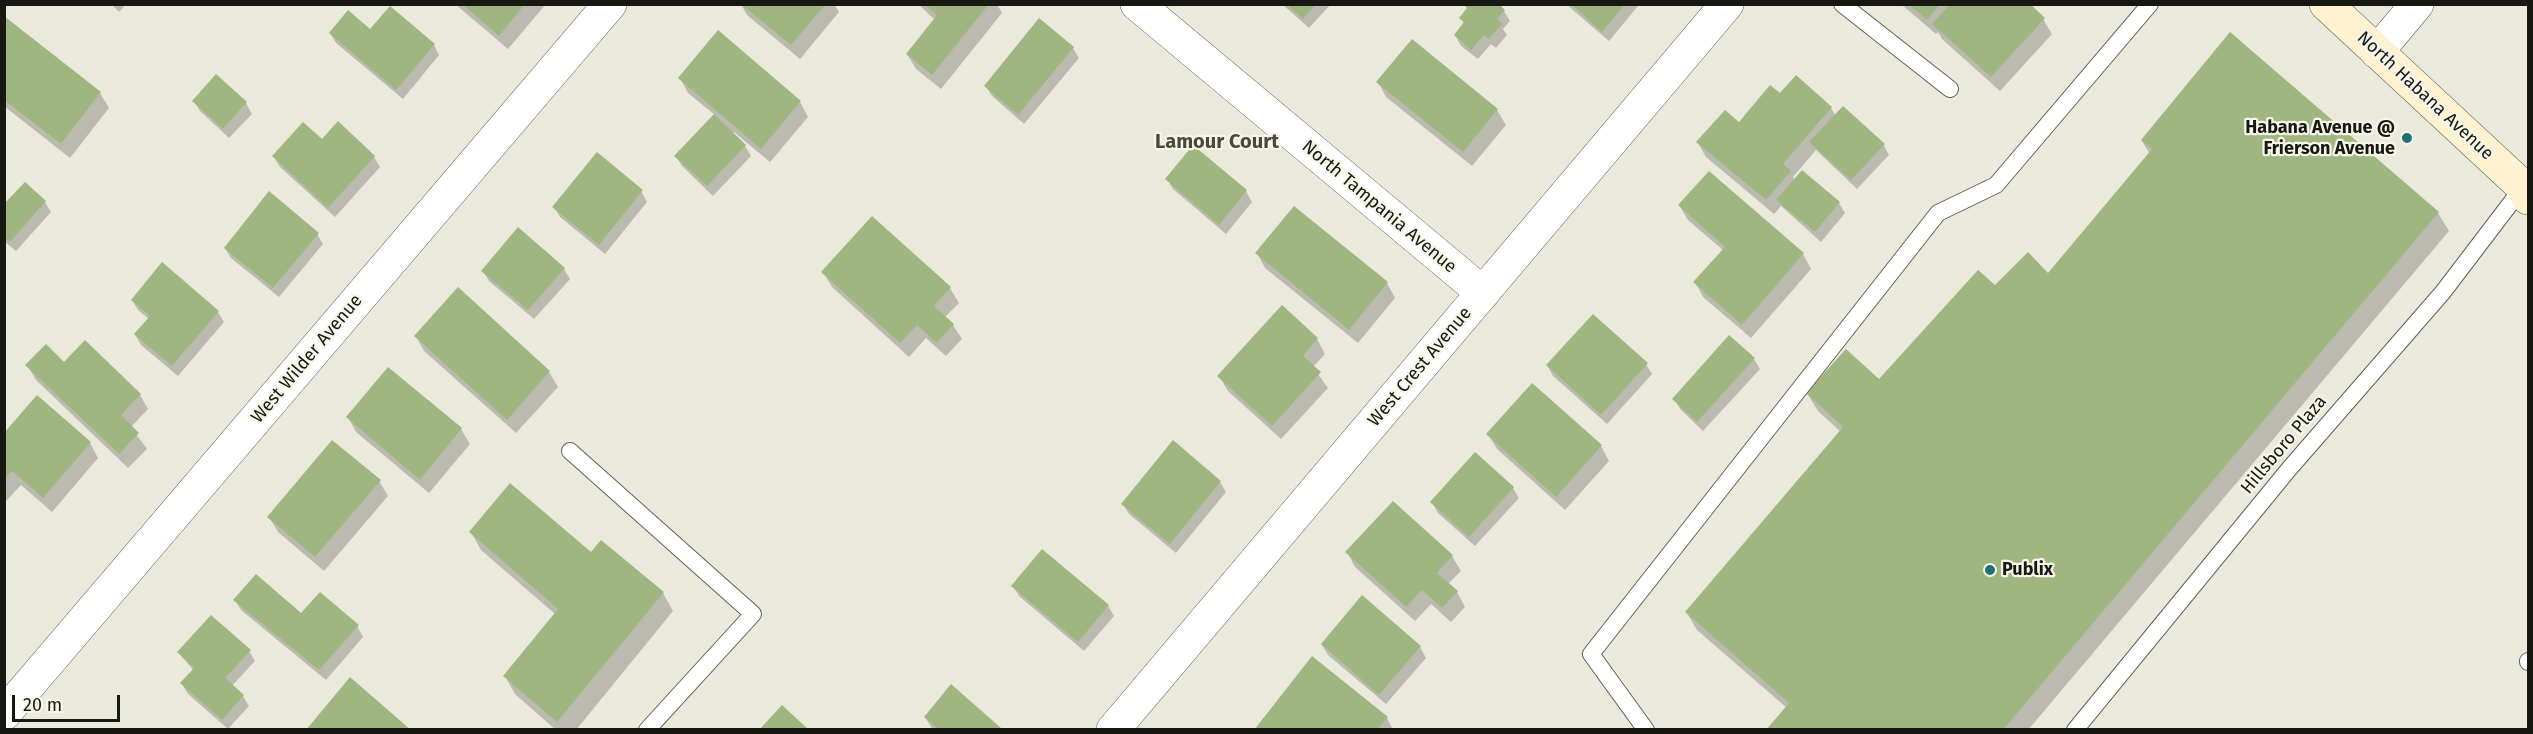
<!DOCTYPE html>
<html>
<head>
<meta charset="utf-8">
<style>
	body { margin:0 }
	#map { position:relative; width:2533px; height:734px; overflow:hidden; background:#e9e9dc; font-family:"Fira Sans",sans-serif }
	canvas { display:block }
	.frame { position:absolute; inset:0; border:6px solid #181813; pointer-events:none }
	.scale { position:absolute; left:12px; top:695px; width:108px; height:27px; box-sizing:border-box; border:3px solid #181813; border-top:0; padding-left:8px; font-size:18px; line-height:21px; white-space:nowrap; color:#181813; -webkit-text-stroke:4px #f6f7e9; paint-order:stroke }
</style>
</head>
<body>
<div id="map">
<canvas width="2533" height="734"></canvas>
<div class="frame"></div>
<div class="scale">20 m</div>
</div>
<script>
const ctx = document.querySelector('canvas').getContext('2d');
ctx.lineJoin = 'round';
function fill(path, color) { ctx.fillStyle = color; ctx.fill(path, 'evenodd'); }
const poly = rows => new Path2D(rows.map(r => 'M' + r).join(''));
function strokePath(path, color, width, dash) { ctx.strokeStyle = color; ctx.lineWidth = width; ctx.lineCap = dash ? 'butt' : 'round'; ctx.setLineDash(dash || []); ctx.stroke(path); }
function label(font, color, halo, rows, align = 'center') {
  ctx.font = font + ' "Fira Sans",sans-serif'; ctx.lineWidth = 4.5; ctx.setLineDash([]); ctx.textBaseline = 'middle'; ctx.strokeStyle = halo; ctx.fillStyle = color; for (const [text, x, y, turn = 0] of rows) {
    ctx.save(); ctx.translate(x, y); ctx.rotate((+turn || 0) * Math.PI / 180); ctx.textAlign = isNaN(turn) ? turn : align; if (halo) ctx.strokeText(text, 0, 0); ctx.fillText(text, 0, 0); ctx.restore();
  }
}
fill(poly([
	[111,4,126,4,119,12],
	[455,4,546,4,508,49],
	[741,4,834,4,839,12,800,59,747,15],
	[918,4,997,4,1002,13,941,89,916,69,907,54,935,20],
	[1282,4,1331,4,1309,28],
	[1566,4,1637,4,1638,6,1609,41],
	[1901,4,2027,4,2043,19,2052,34,2000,91,1942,39,1938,32,1936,34],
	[1504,11,1510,21,1503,29,1507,35,1496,48,1491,44,1478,59,1461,46,1455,35,1464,24,1461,18],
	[4,18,100,93,109,108,70,158,4,106],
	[371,31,434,45,439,55,403,99,336,43,330,33],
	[2230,34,2438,213,2449,231,2028,730,1768,730,1787,708,1697,630,1687,613,1841,432,1818,411,1807,393,1879,381,1996,287,2048,275,2150,154,2142,141],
	[1412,41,1497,110,1506,125,1472,166,1386,97,1378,82],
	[1073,48,1079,58,1024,124,992,96,986,86],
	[216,76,246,103,252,114,229,138,200,111,194,101],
	[680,78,800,102,808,117,770,162,734,132,732,134,745,146,751,156,713,196,682,166,676,156,715,115,688,93],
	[1780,95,1831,108,1836,116,1883,144,1889,155,1857,189,1816,150,1793,177,1795,180,1839,203,1845,213,1821,242,1781,206,1774,214,1706,157,1698,143,1739,124],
	[322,141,374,157,380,167,335,217,280,167,274,157],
	[1193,147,1246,191,1252,202,1226,234,1173,189,1167,179],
	[1709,173,1803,254,1811,269,1751,338,1703,297,1695,282,1724,251,1688,220,1679,205],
	[641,191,647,202,605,254,560,217,554,207],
	[45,202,51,212,16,251,4,241,4,206],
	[872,218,950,288,959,303,945,317,953,325,962,339,946,356,926,338,909,357,832,287,823,272],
	[317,234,323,244,279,297,231,258,225,248],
	[1257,253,1387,283,1395,298,1358,343,1265,268],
	[564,269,570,279,534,319,489,281,483,271],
	[458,289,549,372,558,387,516,433,424,351,416,336],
	[132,300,218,312,224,322,178,376,141,345,135,334,149,319,138,310],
	[1317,339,1325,354,1313,367,1328,388,1281,439,1228,391,1219,376],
	[1754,359,1760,369,1703,431,1680,409,1674,399],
	[64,364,140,395,148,409,131,427,147,449,128,468,36,380,27,365],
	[1646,364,1652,374,1607,424,1553,376,1547,365],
	[388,369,461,429,470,444,429,493,356,432,348,417],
	[1533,385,1601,446,1609,461,1565,510,1497,449,1488,434],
	[4,435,90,443,98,458,52,512,21,485,4,503],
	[379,481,388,496,324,571,278,532,269,517],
	[1220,482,1226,492,1176,553,1129,514,1123,504],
	[1513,488,1519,498,1475,546,1438,513,1432,502],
	[1393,503,1452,556,1461,571,1448,584,1457,592,1465,607,1451,622,1431,604,1415,621,1355,567,1347,552],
	[471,532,591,554,663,593,673,611,576,730,556,730,515,694,505,676,555,614,481,550],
	[1013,586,1108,606,1114,616,1084,651,1019,596],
	[1362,598,1420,647,1426,658,1386,704,1328,655,1322,645],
	[235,600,357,626,363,637,326,680,241,610],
	[249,651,255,661,232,686,243,696,249,706,228,729,188,694,182,684,194,671,179,653],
	[951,686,1000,730,934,730,931,727,925,717],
	[1387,718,1393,730,1256,730]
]), '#0003');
fill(poly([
	[462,4,525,4,499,36],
	[924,4,989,4,932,75,906,54,937,15],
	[1286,4,1316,4,1303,19],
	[1463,4,1499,4,1505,10,1497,19,1502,24,1489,39,1484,35,1471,50,1454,35,1464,22,1459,18,1467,8],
	[1571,4,1625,4,1602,32],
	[1908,4,1940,4,1927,20],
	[1950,4,2030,4,2045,18,1991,77,1932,24],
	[742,5,825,5,791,45],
	[390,6,435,44,396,90,329,33,348,10,370,29],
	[4,16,101,92,61,144,4,100],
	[1039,18,1074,47,1018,115,984,86],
	[718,30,801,101,761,149,678,78],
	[2230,32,2439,212,2003,730,1766,730,1789,703,1685,612,1843,427,1806,393,1846,349,1879,379,1978,270,1995,285,2028,252,2048,273,2152,149,2141,140],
	[1412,39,1498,109,1463,152,1376,82],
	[216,74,247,102,223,129,192,101],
	[1796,75,1832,107,1783,164,1791,171,1766,200,1696,142,1725,110,1739,122,1770,85,1780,93],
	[1843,106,1885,144,1851,180,1809,142],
	[714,114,746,145,707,186,674,156],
	[338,121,375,156,328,208,272,156,303,122,322,139],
	[1193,145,1247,190,1219,225,1165,179],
	[597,152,643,190,599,245,552,207],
	[1802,170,1840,202,1815,232,1776,200],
	[1709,171,1804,253,1742,325,1693,282,1725,247,1678,205],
	[25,182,46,201,10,242,4,237,4,204],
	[269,191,319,233,273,288,224,248],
	[1294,206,1388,282,1349,330,1255,253],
	[872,216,951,287,934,306,954,324,937,343,917,325,900,343,821,272],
	[518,227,565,268,528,310,481,271],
	[162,262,219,311,172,366,134,334,150,316,131,300],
	[458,287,550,371,507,420,414,336],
	[1282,305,1318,338,1303,356,1321,372,1272,426,1217,376],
	[1593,314,1648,363,1601,415,1546,365],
	[1729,335,1755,358,1697,422,1672,399],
	[85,340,141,394,121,415,139,433,119,454,25,365,46,344,64,362],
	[388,367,462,428,420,480,346,417],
	[1532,383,1602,445,1556,497,1486,434],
	[37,395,91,442,43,498,12,471,4,480,4,433],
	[332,440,381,480,315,557,267,517],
	[1173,440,1221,481,1170,544,1121,504],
	[1475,452,1514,487,1469,537,1430,502],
	[510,483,591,552,601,540,664,592,557,722,503,676,558,609,469,532],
	[1393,501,1453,555,1437,573,1458,591,1442,608,1422,590,1406,607,1345,552],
	[1042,549,1109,605,1078,642,1011,586],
	[256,574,301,613,320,592,359,625,319,670,233,600],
	[1362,595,1421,646,1379,695,1321,644],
	[211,615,251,650,225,678,244,695,222,720,180,683,194,668,177,652],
	[1312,656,1388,717,1377,730,1254,730],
	[350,677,411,730,306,730],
	[951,684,1001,728,1000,730,939,730,924,717],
	[782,705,809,730,759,730]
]), '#a0b680');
const lane = poly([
	[1842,4,1950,89],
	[570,451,753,614,647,730],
	[2528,661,2528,662],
	[1646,730,1591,654,1938,213,1996,185,2150,4],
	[2075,730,2289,469,2443,292,2523,187]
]);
const street = poly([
	[1137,4,1483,293],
	[2377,52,2417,4],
	[4,714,610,4],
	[1113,730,1727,4]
]);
const secondary = poly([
	[2326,4,2523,187,2528,198]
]);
strokePath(lane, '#616155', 18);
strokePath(street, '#616155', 34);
strokePath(secondary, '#616155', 34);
strokePath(lane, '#fff', 16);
strokePath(street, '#fff', 33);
strokePath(secondary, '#fef2d0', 33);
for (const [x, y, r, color] of [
	[2407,138,6,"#236f73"],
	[1990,570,6,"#236f73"]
]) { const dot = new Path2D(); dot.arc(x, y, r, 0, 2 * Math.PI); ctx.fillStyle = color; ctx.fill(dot); strokePath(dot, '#f6f7e9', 2); }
label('18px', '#181813', '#f6f7e9', [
	["North Habana Avenue",2425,96,43],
	["North Tampania Avenue",1379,207,40],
	["West Wilder Avenue",307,359,-50],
	["West Crest Avenue",1420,367,-50],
	["Hillsboro Plaza",2284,445,-50]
]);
label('bold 18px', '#181813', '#f6f7e9', [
	["Habana Avenue @",2395,128],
	["Frierson Avenue",2395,149],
	["Publix",2002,570,"left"]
], 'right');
label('bold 20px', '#49493e', '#f6f7e9', [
	["Lamour Court",1217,142]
]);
</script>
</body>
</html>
